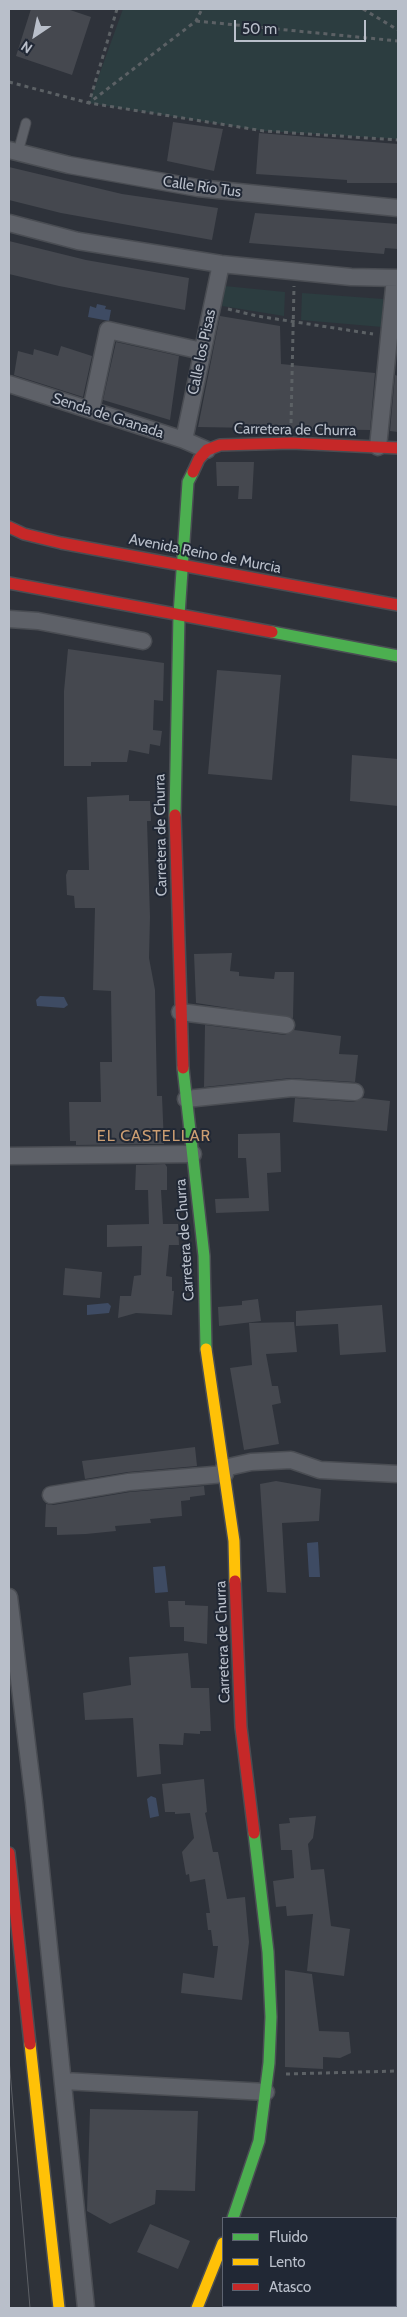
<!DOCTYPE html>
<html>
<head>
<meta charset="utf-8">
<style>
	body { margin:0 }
	#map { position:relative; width:407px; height:2317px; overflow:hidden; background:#2e323a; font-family:Cabin,sans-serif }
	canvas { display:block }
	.frame { position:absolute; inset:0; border:10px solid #b9bfca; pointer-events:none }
	.legend { position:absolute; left:222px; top:2217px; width:175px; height:90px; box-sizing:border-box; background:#212835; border:1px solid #5e6471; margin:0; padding:6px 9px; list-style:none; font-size:15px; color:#b9bfca }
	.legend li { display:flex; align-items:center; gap:10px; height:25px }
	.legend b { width:25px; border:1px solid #5e6471 }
	.north { position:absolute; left:10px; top:10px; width:50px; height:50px; -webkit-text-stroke:4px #212835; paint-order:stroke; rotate:214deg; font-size:14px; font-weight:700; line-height:20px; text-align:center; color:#b9bfca }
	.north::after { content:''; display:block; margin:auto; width:18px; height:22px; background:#b9bfca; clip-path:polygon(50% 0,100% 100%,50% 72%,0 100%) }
	.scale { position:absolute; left:234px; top:20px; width:132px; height:22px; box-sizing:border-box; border:2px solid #b9bfca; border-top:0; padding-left:6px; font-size:15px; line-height:18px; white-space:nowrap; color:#b9bfca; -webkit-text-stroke:4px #212835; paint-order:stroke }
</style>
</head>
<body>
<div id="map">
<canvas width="407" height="2317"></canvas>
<div class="frame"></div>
<ul class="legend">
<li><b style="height:6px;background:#4caf50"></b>Fluido</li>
<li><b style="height:6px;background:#ffc107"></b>Lento</li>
<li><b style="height:6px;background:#c62828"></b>Atasco</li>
</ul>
<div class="north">N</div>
<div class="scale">50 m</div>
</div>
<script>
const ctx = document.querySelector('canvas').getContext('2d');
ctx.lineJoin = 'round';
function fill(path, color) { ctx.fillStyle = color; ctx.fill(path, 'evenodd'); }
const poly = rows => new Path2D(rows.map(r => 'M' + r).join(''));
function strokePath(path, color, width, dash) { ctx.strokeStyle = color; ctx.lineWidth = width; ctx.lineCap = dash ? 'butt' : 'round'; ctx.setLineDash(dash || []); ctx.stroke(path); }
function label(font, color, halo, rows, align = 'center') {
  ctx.font = font + ' Cabin,sans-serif'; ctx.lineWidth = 4; ctx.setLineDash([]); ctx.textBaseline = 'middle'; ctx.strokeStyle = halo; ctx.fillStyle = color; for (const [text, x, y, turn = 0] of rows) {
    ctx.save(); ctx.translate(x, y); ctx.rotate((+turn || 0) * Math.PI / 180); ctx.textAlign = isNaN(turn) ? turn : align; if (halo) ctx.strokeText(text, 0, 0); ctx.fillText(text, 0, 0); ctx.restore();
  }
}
fill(poly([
	[123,9,398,9,398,139,264,131,89,103],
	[225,286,285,292,284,316,222,306],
	[302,293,383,299,382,327,301,320]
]), '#2c3d40');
fill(poly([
	[97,304,106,306,105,309,111,310,109,321,88,317,90,306,96,308],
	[40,996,64,997,68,1005,64,1008,37,1006,36,1000],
	[108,1303,111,1306,109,1313,87,1315,87,1305],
	[318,1542,320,1577,309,1577,307,1543],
	[165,1566,168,1592,155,1593,153,1567],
	[151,1796,156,1798,159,1816,150,1818,147,1799]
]), '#3e4b63');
fill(poly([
	[31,9,67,9,91,17,72,75,16,56],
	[173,122,223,129,214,171,167,161],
	[259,133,398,144,398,183,347,183,347,180,256,174],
	[9,167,122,194,218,208,212,240,61,213,9,200],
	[255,213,398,224,398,249,385,248,384,254,249,243],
	[9,241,86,260,189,278,185,310,59,286,9,274],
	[220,316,280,326,281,364,375,373,370,430,198,427],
	[116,342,179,356,170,420,103,400],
	[61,346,92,356,83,397,14,375,18,351,33,355,34,349,58,356],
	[395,375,398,376,398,432,390,431],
	[216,462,254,462,252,499,238,499,239,486,217,486],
	[68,649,164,663,163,701,154,700,153,730,162,731,160,746,150,744,149,754,129,750,127,762,91,762,91,766,64,766,64,691],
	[217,670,281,675,272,780,208,774],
	[352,755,398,759,398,806,350,801],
	[129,795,129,801,150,801,151,821,147,821,150,917,149,958,155,990,157,1096,162,1096,164,1144,76,1145,76,1141,70,1141,69,1102,101,1102,100,1062,112,1062,111,991,93,990,95,908,75,908,74,896,67,895,66,875,68,870,89,870,87,797],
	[232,953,230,971,239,972,239,976,274,979,275,972,294,972,293,1018,196,1003,194,954],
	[205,1025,285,1035,294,1030,341,1036,339,1054,358,1055,355,1082,291,1078,204,1087],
	[295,1098,354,1102,363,1098,390,1101,387,1131,293,1122],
	[280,1133,281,1172,267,1173,269,1211,216,1213,215,1199,249,1198,246,1158,238,1158,238,1134],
	[165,1164,167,1167,167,1190,161,1190,163,1224,178,1224,179,1245,169,1245,166,1276,172,1277,172,1291,174,1291,172,1315,136,1313,118,1318,120,1296,131,1296,134,1276,141,1275,142,1246,107,1247,107,1225,149,1224,148,1190,135,1190,136,1165],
	[65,1268,102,1272,100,1298,63,1295],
	[258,1299,261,1321,219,1326,218,1307,242,1305,242,1301],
	[382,1305,386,1352,340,1355,338,1324,296,1326,296,1311],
	[294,1322,297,1352,266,1354,272,1386,278,1386,281,1403,272,1405,279,1444,244,1450,230,1368,252,1365,249,1323],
	[195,1447,197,1466,128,1472,85,1479,82,1461],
	[276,1481,321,1489,319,1521,282,1523,286,1593,267,1592,260,1484],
	[204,1486,205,1495,190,1497,190,1500,181,1501,182,1516,150,1519,151,1523,115,1526,116,1531,86,1534,57,1535,57,1527,45,1527,46,1504,53,1505,130,1492],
	[168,1601,185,1601,185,1605,208,1606,207,1644,184,1641,184,1627,170,1627],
	[188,1653,191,1688,209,1688,211,1731,200,1731,200,1734,184,1733,183,1745,159,1744,161,1774,137,1777,133,1718,85,1720,83,1693,131,1685,129,1657],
	[204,1779,207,1812,205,1813,213,1852,218,1852,227,1899,245,1897,249,1942,242,2000,181,1993,183,1973,214,1978,218,1946,213,1946,211,1930,208,1930,206,1913,210,1913,205,1879,190,1882,189,1874,186,1875,182,1852,194,1838,190,1813,175,1814,175,1812,165,1812,162,1784],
	[316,1816,313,1838,308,1844,311,1870,324,1869,331,1926,350,1929,344,1976,307,1971,313,1914,287,1916,286,1906,276,1907,273,1881,294,1878,292,1850,281,1850,279,1824,290,1823,289,1818],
	[285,1970,312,1974,319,2031,349,2032,351,2053,340,2058,323,2057,323,2069,285,2067],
	[90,2109,198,2111,195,2191,156,2190,155,2204,110,2224,87,2211],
	[150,2224,190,2241,178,2269,137,2252]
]), '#45484f');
const lane = poly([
	[18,152,26,123]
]);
const street = poly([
	[9,150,69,165,198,188,398,208],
	[9,223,78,241,221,264,351,277,398,278],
	[9,384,184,440,207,450],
	[91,410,108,330,202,351],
	[184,440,221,264],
	[378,447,395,278],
	[9,619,38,621,143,641],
	[180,1012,286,1025],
	[186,1099,292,1088,355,1092],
	[9,1156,193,1154],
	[224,1468,251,1462,291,1460,320,1470,398,1474],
	[51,1495,129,1482,225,1474],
	[9,1597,34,1802,86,2308],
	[64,2081,266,2092]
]);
const fast = poly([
	[272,632,398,656],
	[175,815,179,615,188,482,193,472],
	[183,1068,204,1256,206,1349],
	[233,2218,259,2141,269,2063,271,2017,268,1952,254,1833]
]);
const slow = poly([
	[206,1349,234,1541,235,1581],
	[30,2044,59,2308],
	[197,2308,223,2243]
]);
const jam = poly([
	[193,472,199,459,207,450,220,445,291,443,398,448],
	[9,527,24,534,61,543,398,605],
	[9,583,272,632],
	[175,815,183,1068],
	[235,1581,241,1727,254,1833],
	[9,1853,30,2044]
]);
strokePath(lane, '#4a4d53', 11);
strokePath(street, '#4a4d53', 19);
strokePath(fast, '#4a4d53', 14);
strokePath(slow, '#4a4d53', 14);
strokePath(jam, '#4a4d53', 14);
strokePath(poly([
	[117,9,89,103,196,21,202,9],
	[363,9,398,30],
	[196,21,398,41],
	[9,82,89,103,264,131,398,140],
	[228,309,257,316,373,334],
	[291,423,294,286],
	[286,2074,398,2071]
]), '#5c6165', 3, [4, 4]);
strokePath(lane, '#5e6168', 9);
strokePath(street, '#5e6168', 16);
strokePath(fast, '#4caf50', 11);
strokePath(slow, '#ffc107', 11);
strokePath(jam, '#c62828', 11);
strokePath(poly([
	[9,2059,30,2308]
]), '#5d6066', 1);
label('15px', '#b9bfca', '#212835', [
	["Calle Río Tus",202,187,8],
	["Calle los Pisas",202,352,-78],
	["Senda de Granada",108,416,18],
	["Carretera de Churra",295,430,1],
	["Avenida Reino de Murcia",205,554,11],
	["Carretera de Churra",161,835,-91],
	["Carretera de Churra",185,1240,-94],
	["Carretera de Churra",223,1642,-92]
]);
ctx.letterSpacing = '1px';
label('16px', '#cc9e72', '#212835', [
	["EL CASTELLAR",154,1136]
]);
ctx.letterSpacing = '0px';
</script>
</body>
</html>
